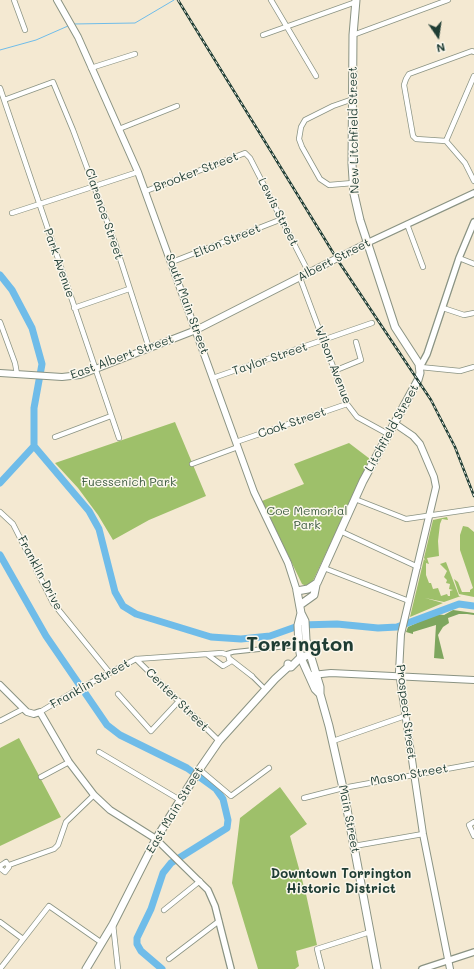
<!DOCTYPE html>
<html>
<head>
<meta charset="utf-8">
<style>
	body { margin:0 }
	#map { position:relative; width:474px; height:969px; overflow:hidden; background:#f4e9d2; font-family:Mali,sans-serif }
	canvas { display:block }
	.north { position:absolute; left:418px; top:16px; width:40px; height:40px; -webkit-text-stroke:3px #fbf7ec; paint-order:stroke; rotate:167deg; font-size:11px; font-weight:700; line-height:16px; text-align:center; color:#1f3d34 }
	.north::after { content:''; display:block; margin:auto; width:14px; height:18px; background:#1f3d34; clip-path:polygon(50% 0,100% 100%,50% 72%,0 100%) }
</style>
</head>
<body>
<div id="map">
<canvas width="474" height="969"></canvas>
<div class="north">N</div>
</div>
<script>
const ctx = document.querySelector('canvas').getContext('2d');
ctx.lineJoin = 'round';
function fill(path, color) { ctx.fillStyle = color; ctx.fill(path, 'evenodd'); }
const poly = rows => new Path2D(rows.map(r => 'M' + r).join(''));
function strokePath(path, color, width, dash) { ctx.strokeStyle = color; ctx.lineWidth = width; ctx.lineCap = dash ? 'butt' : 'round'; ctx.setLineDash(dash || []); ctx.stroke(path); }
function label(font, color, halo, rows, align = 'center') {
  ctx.font = font + ' Mali,sans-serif'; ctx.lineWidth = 3; ctx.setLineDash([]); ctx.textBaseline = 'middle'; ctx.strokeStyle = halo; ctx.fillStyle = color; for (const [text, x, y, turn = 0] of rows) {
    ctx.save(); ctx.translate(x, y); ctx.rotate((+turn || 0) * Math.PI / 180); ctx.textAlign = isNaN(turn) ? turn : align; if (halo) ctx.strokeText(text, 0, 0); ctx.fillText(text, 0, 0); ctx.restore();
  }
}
fill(poly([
	[175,422,206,496,149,520,113,540,98,515,78,488,55,463],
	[349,443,370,459,312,583,306,586,302,584,262,501,304,484,294,464],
	[447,517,448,520,442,519,440,524,438,541,439,556,427,558,429,564,426,563,426,575,429,583,431,583,433,589,438,588,441,596,447,594,448,596,450,596,450,591,453,590,449,589,450,584,446,583,447,580,444,577,447,571,440,564,446,562,459,596,461,596,444,602,425,598,443,603,410,617,424,559,426,561,424,558,433,520],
	[463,526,468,527,474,532,474,597,459,594,454,579,458,582,462,592,470,592,470,590,473,588,460,550,460,535],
	[19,738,61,817,0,846,0,748],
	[280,787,307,824,290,836,306,894,317,945,296,951,299,966,295,969,258,969,232,883,240,818]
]), '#9ec06a');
fill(poly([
	[453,610,474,613,474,619,474,615,467,614,459,614,448,618,449,623,443,627,438,635,444,659,434,658,436,625,413,632,413,634,406,632,408,627,436,614,444,615]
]), '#7ea65e');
strokePath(poly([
	[73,24,135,23,174,0],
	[0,50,36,40,68,26]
]), '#6fbce9', 1);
strokePath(poly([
	[0,275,12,290,32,328,42,364,34,408,34,446],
	[34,446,89,511,99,529,115,592,123,606,136,614,211,637,241,639,270,636,301,625,337,624,378,628,397,627,459,604,474,606],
	[0,483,34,446],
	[0,555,46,636,107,725,120,735,187,768,216,789,223,799,228,820,227,828,171,863,163,873,151,909,137,938,137,944,141,951,162,969]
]), '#6fbce9', 7);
const pedestrian = poly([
	[226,654,233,652,299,645],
	[252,676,265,689]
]);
const minor = poly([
	[14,0,25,30],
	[271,0,316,76],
	[263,35,356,2],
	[353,35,448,0],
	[474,52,472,51,409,74,406,79,404,85,413,136,416,139,446,141,474,76],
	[91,68,135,54],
	[0,88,119,438],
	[4,100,53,82,73,130,115,243,149,348],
	[119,129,177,106],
	[446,141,465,163,474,181],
	[353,183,329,185,320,179,302,147,299,139,301,127,305,120,333,106,353,99],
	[146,191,245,153,250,158,309,273],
	[12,213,138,172],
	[407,224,423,267],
	[459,258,474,264],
	[172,262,282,219],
	[300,278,347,404,357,417,388,434],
	[74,308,129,289],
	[443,308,464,315,474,313],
	[0,322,15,363,17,374],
	[420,367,460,371,474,367],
	[334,371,361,360,356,342],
	[213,378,372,323],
	[55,437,111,416],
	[236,442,347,404],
	[192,464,238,447],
	[355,499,406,519,474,509],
	[0,512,13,524,53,603,109,672],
	[340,531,418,567],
	[324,568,409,601],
	[136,659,219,741],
	[230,659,252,676],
	[118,694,151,731,179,701],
	[40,712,75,691,136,659,222,653,228,655,230,662,223,666,208,655],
	[0,721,23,709],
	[333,741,405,716],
	[99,752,180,800],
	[199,769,231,796,269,768],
	[41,777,69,762],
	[304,798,343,788,474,764],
	[474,822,469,825,474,836],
	[354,846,423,834],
	[9,865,54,849,58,845,66,822,94,795],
	[0,866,6,862,9,867,5,872,0,868],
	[164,910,200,881],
	[0,922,23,939],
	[113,924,118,969],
	[169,959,219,921],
	[0,969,49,906,102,943],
	[322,969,317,949,370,932]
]);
const tertiary = poly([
	[367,243,474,193],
	[420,367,427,354,459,258,474,222],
	[156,839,208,890,215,906,231,969],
	[422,969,474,952]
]);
const secondary = poly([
	[57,0,78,37,138,172,254,492,288,563,297,591],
	[0,373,62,377,80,375,196,330,367,243],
	[394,423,413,436,420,444,434,477,436,487,401,634,399,672,423,834,450,969],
	[312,675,331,673,474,680],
	[0,685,27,712,34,714,40,712,69,762,94,795,110,810,156,839]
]);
const primary = poly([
	[310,654,320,687,320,694],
	[301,658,315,689,320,694,329,726,343,788,377,969]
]);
const trunk = poly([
	[300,605,314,595,316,585],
	[301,613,298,625,299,647,301,658],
	[288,667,291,667,299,659,310,654,306,640,305,621,301,613,297,591,308,589,317,583,363,481,418,380,420,373,419,364,395,327,360,220,354,194,352,164,353,35,356,0],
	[86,969,113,924,156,839,199,770,219,741,275,679,288,667,288,664]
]);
strokePath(pedestrian, '#8a9383', 5.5);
strokePath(minor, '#8a9383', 6);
strokePath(tertiary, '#8a9383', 8);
strokePath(secondary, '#8a9383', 8);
strokePath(primary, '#8a9383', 9);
strokePath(trunk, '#8a9383', 9);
strokePath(pedestrian, '#fff', 3.5);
strokePath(minor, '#fff', 4.5);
strokePath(tertiary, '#fff', 5.5);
strokePath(secondary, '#fff', 6);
strokePath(primary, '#fff', 7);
strokePath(trunk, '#fff', 7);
const rail = poly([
	[178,0,337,259,431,400,455,447,474,496]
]);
strokePath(rail, '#1f3d34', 2.5);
strokePath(rail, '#fbf7ec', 1, [3]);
label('12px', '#1f3d34', '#fbf7ec', [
	["New Litchfield Street",354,130,-91],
	["Brooker Street",196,172,-21],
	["Lewis Street",278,212,63],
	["Clarence Street",104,214,71],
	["Elton Street",227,241,-22],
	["Albert Street",334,260,-27],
	["Park Avenue",59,263,71],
	["South Main Street",187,304,70],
	["East Albert Street",122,357,-20],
	["Taylor Street",270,359,-19],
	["Wilson Avenue",333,365,69],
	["Cook Street",292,423,-19],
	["Litchfield Street",392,428,-61],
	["Franklin Drive",40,573,62],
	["Franklin Street",90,684,-29],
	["Center Street",177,700,45],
	["Prospect Street",406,712,83],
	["Mason Street",409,775,-10],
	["East Main Street",175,810,-59],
	["Main Street",349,819,79]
]);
label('12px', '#3f5e42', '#fbf7ec', [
	["Fuessenich Park",129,482],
	["Coe Memorial",307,511],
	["Park",307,525]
]);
label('bold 13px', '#1f3d34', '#fbf7ec', [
	["Downtown Torrington",341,874],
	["Historic District",341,889]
]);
label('bold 20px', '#1f3d34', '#fbf7ec', [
	["Torrington",300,645]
]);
</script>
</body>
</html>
